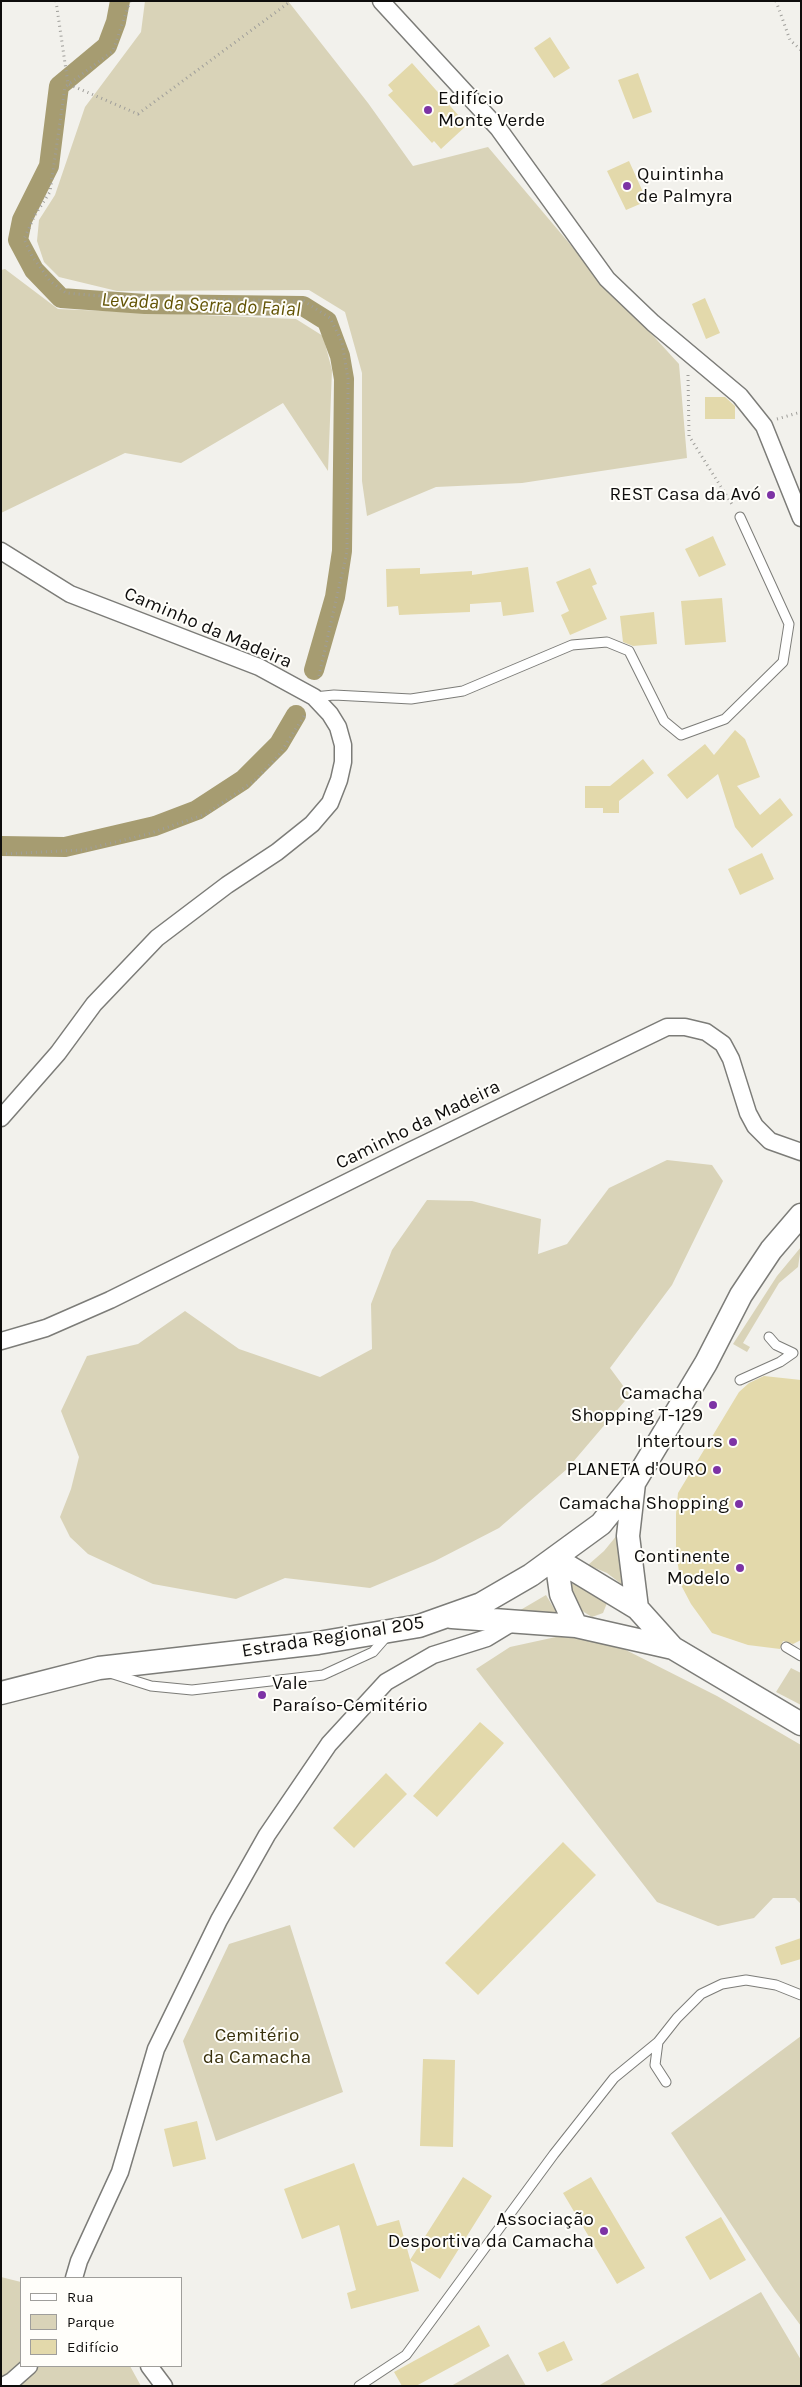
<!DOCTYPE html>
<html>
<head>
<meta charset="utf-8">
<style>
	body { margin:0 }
	#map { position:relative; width:802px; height:2387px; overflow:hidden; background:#f2f1ec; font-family:Karla,sans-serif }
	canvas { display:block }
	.frame { position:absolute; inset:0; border:2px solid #0e0d0c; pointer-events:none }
	.legend { position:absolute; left:20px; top:2277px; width:162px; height:90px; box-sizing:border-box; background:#fffefa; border:1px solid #9f9e9b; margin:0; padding:6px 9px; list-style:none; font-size:15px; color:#0e0d0c }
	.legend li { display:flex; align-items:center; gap:10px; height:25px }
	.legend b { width:25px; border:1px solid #9f9e9b }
</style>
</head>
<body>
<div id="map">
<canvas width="802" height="2387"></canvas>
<div class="frame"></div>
<ul class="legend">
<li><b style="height:6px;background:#fff"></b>Rua</li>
<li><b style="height:14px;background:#d9d3b8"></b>Parque</li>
<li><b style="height:14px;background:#e3d9ab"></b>Edifício</li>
</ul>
</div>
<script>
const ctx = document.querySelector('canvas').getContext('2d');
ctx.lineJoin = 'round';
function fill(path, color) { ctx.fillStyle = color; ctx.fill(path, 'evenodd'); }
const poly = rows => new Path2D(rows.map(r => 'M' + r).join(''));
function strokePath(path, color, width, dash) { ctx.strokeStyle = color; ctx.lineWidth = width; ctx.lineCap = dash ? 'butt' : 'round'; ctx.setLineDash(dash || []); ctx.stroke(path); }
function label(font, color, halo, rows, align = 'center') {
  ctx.font = font + ' Karla,sans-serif'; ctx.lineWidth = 4; ctx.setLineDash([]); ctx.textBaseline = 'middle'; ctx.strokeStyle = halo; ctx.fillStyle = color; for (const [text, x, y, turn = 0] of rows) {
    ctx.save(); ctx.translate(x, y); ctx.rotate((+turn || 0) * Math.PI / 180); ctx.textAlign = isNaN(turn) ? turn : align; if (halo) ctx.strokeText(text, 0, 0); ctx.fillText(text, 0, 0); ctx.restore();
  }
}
fill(poly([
	[145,1,288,1,368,103,413,166,488,147,580,256,679,364,687,458,522,483,436,487,367,516,362,481,362,373,345,312,309,290,117,291,59,277,44,262,37,241,39,220,55,195,85,107,141,32],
	[5,269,58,309,296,319,323,336,332,370,328,471,283,403,181,463,125,453,1,513,1,270],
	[667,1160,712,1165,723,1181,672,1285,610,1368,630,1395,567,1469,499,1528,435,1561,370,1588,285,1578,236,1599,153,1584,88,1554,70,1537,60,1517,71,1489,79,1457,61,1411,87,1356,138,1344,185,1311,239,1349,320,1377,372,1349,371,1304,392,1250,427,1200,472,1201,541,1219,538,1254,567,1244,609,1188],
	[801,1247,798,1267,779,1283,743,1343,750,1347,747,1352,733,1344,777,1276],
	[618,1534,624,1586,607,1573,588,1565,604,1551],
	[568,1583,583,1586,607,1603,603,1613,592,1617,579,1609],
	[546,1595,558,1615,517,1612],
	[565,1635,610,1642,717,1696,801,1745,801,1904,795,1898,773,1898,754,1918,718,1926,657,1902,476,1669,510,1647],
	[791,1668,801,1673,801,1705,776,1692],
	[290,1925,343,2092,216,2141,183,2041,229,1944],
	[801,2036,801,2326,775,2291,671,2133],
	[1,2277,21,2282,21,2366,130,2366,141,2386,1,2386],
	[761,2292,801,2360,801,2386,598,2386],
	[508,2354,526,2386,451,2386]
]), '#d9d3b8');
strokePath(poly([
	[120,1,116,22,107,46,59,86,49,166,22,220,18,240,34,270,61,298,145,304,303,306,327,321,340,356,344,379,342,551,335,597,314,670],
	[1,846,65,847,155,826,197,810,243,780,279,744,296,715]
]), '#a69c71', 20);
fill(poly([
	[550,37,570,68,554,78,534,48],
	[412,63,467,125,441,149,434,141,432,143,388,95,393,91,388,85],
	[638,73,652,112,633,119,618,80],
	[629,161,647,201,626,210,607,171],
	[705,298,720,333,706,339,692,304],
	[705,397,725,397,735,406,735,419,705,419],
	[713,536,726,565,699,577,685,549],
	[528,567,534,612,503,616,501,602,470,604,470,612,422,614,399,615,398,606,387,607,386,569,420,568,420,574,472,571,472,575],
	[590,568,597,584,592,586,607,619,570,635,561,615,569,611,556,582],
	[722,598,726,642,685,645,681,601],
	[654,612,657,644,633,646,623,642,620,616],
	[735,730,745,739,760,777,737,786,760,815,780,798,793,815,752,848,735,827,718,774,687,799,667,775,705,744,714,755],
	[643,759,654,773,619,801,619,813,603,813,603,808,585,808,585,786,610,786],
	[762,853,774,879,740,895,728,869],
	[764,1376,801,1380,801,1640,793,1644,783,1641,780,1649,748,1645,712,1633,691,1604,681,1585,676,1552,676,1514,678,1493,739,1392,749,1383],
	[480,1722,504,1743,437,1817,413,1796],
	[386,1773,407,1794,354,1848,333,1828],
	[563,1842,596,1875,478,1995,445,1963],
	[801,1938,801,1959,781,1965,775,1947],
	[423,2059,455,2060,453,2147,420,2146],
	[197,2121,206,2159,173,2167,164,2129],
	[354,2163,377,2226,399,2220,419,2291,351,2309,347,2293,356,2290,339,2225,302,2239,284,2189],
	[463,2177,492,2196,440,2279,410,2260],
	[591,2177,645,2268,617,2284,563,2193],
	[721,2217,746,2260,710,2280,685,2237],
	[479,2325,490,2346,416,2386,402,2386,394,2372],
	[564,2341,573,2360,547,2372,538,2353]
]), '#e3d9ab');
const service = poly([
	[314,697,334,695,411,699,463,691,572,645,607,642,629,651,664,721,681,735,725,719,783,662,789,624,740,517],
	[740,1380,780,1362,793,1353,776,1345,769,1337],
	[786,1647,801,1656],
	[110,1673,151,1686,192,1690,323,1675,373,1652,387,1636],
	[658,2042,655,2065,666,2082],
	[359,2386,406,2355,554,2154,614,2078,658,2042,677,2018,701,1994,722,1984,746,1980,776,1985,801,1995]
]);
const minor = poly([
	[381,1,498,128,607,279,653,323,740,396,764,426,801,518],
	[1,551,70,594,259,667,314,697,330,714,338,727,343,745,343,762,339,780,330,803,312,824,277,852,227,885,157,938,94,1004,58,1053,1,1118],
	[1,1341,46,1328,110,1300,410,1151,667,1027,685,1027,706,1032,723,1044,731,1059,748,1113,755,1126,770,1141,801,1152],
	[74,2278,79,2261,120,2172,156,2049,219,1920,267,1835,329,1744,386,1682,433,1655,487,1638,515,1621],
	[149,2366,164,2386],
	[3,2386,12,2381,29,2366]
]);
const secondary = poly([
	[634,1483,628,1536,637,1608],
	[556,1559,637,1608,673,1648,801,1724],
	[556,1559,561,1594,576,1626],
	[452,1617,576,1626,673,1648],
	[1,1693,99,1668,318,1643,419,1626,481,1604,531,1575,601,1524,634,1483,706,1363,741,1295,771,1250,801,1215]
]);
strokePath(service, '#7c7c78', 11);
strokePath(minor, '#7c7c78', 19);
strokePath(secondary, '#7c7c78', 25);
strokePath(poly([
	[56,1,68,84,138,114,291,1],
	[130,1,113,51,65,87,50,192,35,215,24,239,32,256,50,281,66,293,114,297,304,301,330,318,342,342,348,379,347,552,318,680],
	[776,1,790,40,801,50],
	[688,375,689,436,733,506],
	[777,419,801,412],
	[1,854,83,850,148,834,206,814,254,781,279,755,306,713]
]), '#9f9e9a', 3, [1, 4]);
strokePath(service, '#fff', 9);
strokePath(minor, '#fff', 16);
strokePath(secondary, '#fff', 22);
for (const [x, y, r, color] of [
	[428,110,5,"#7d33a5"],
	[627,186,5,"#7d33a5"],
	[771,495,5,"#7d33a5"],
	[713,1405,5,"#7d33a5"],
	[733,1442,5,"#7d33a5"],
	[717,1470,5,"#7d33a5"],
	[739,1504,5,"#7d33a5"],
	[740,1568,5,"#7d33a5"],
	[262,1695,5,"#7d33a5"],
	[604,2231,5,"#7d33a5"]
]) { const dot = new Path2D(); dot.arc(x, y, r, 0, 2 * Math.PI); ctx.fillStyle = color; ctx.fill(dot); strokePath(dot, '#fffefa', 2); }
label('19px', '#0e0d0c', '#fffefa', [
	["Edifício",438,99,"left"],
	["Monte Verde",438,121,"left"],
	["Quintinha",637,175,"left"],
	["de Palmyra",637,197,"left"],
	["REST Casa da Avó",761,495],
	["Camacha",703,1394],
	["Shopping T-129",703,1416],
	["Intertours",723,1442],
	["PLANETA d'OURO",707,1470],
	["Camacha Shopping",729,1504],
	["Continente",730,1557],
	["Modelo",730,1579],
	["Vale",272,1684,"left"],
	["Paraíso-Cemitério",272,1706,"left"],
	["Associação",594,2220],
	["Desportiva da Camacha",594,2242]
], 'right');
label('19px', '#0e0d0c', '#fffefa', [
	["Caminho da Madeira",208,628,23],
	["Caminho da Madeira",418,1125,-26],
	["Estrada Regional 205",333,1637,-9]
]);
label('19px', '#38300b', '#fffefa', [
	["Cemitério",257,2036],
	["da Camacha",257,2058]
]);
label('italic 20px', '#625303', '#fffefa', [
	["Levada da Serra do Faial",201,305,3]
]);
</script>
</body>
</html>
